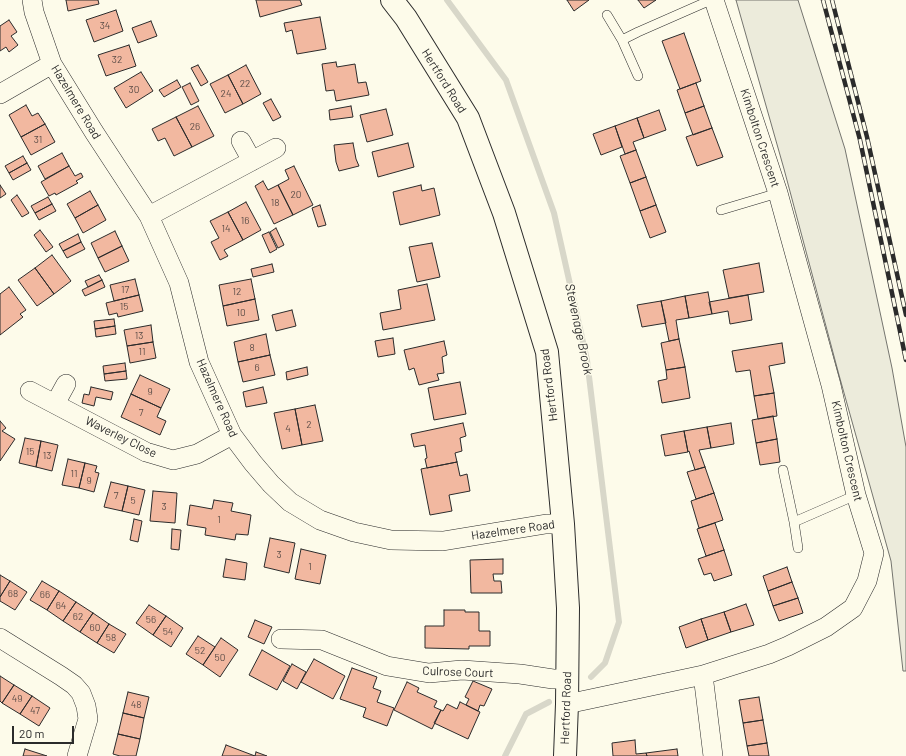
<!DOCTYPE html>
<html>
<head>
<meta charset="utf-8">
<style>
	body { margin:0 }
	#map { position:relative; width:906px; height:756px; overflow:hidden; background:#fdfbea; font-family:Barlow,sans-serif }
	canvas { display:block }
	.scale { position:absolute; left:12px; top:726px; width:62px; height:18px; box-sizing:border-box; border:2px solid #2b2b2b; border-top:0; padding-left:5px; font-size:12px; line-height:14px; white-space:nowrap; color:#2b2b2b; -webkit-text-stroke:3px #fdfbea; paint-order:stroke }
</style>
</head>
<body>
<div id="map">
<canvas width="906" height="756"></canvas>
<div class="scale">20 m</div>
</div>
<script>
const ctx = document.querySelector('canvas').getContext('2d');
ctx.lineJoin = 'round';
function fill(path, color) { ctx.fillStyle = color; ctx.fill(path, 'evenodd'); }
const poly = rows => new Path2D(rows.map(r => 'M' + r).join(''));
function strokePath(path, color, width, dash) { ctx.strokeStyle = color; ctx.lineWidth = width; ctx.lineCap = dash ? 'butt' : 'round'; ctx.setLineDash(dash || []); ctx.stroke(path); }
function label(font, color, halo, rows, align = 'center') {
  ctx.font = font + ' Barlow,sans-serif'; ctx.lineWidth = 3; ctx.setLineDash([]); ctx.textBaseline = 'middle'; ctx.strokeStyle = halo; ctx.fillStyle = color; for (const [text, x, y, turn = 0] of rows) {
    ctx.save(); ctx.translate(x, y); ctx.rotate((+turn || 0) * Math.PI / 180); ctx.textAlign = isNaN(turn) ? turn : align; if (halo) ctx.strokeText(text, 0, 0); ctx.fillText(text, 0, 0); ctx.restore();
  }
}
const green = poly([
	[736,0,798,0,845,149,892,368,906,447,906,671,903,671,891,561,839,375,784,169,736,0]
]);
fill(green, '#ecebdb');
strokePath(green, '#74746e', 1);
strokePath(poly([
	[447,0,506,80,554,213,587,360,619,622,605,663,591,677],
	[505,756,526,714,549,702]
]), '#d8d7c9', 6);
const building = poly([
	[66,0,98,0,99,4,68,11,66,0],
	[256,0,300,0,302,5,260,17,256,0],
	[567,0,589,0,574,11,567,0],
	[638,0,656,0,644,8,638,0],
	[116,10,123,31,94,42,86,20,116,10],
	[320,17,326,49,297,54,292,30,286,32,284,23,320,17],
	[9,20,17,32,11,36,18,45,9,52,6,47,0,51,0,26,9,20],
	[151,21,157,36,138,43,132,28,151,21],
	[684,33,701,81,680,89,662,41,684,33],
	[129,45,136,66,106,76,98,55,129,45],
	[336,62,337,67,355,64,358,83,366,82,369,95,336,101,334,90,326,91,322,64,336,62],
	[198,65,208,82,201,86,191,68,198,65],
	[246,65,261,94,243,104,228,75,246,65],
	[141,72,153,91,126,108,114,88,141,72],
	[228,75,243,104,225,113,210,84,228,75],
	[177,80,181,87,164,97,159,90,177,80],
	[190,83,199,101,191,105,182,87,190,83],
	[696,83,704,106,685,113,677,90,696,83],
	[271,99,281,117,273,121,263,103,271,99],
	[26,105,32,116,38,113,45,124,21,137,9,115,26,105],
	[198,106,214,136,192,147,176,117,198,106],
	[351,106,353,117,330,120,329,110,351,106],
	[704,106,712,128,693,135,685,113,704,106],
	[386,109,393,135,367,142,360,115,386,109],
	[659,110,666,130,644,138,637,118,659,110],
	[176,117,192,147,174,156,165,138,158,141,152,129,176,117],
	[637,118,644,138,633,142,636,150,625,154,615,126,637,118],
	[45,124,55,142,31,155,21,137,45,124],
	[615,126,622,147,601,155,593,134,615,126],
	[712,128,723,157,697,166,686,137,712,128],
	[353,143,356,159,359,166,339,171,336,162,334,145,353,143],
	[408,143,414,167,378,177,372,152,408,143],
	[636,150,646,177,630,183,620,156,636,150],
	[62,153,69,166,45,179,38,166,62,153],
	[23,156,27,163,9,173,5,166,23,156],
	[27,163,31,170,13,180,9,173,27,163],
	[69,166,75,176,81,173,83,177,76,181,78,183,56,195,55,193,49,196,41,182,69,166],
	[294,166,313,205,293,215,278,185,289,179,285,170,294,166],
	[646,177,656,205,640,211,630,183,646,177],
	[263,181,268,190,278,185,293,215,274,224,255,186,263,181],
	[0,185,6,194,0,198,0,185],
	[421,185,422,191,434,188,440,215,400,225,393,192,421,185],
	[90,191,98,205,75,218,67,204,90,191],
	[17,195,29,213,22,217,11,200,17,195],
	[48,197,52,204,35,213,31,206,48,197],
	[246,202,261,230,243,240,228,212,246,202],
	[52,204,56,211,39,220,35,213,52,204],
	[98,205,106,220,83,233,75,218,98,205],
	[320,205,326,225,318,227,312,208,320,205],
	[656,205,666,232,650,238,640,211,656,205],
	[228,212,243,240,224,250,228,256,220,260,211,242,219,238,210,221,228,212],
	[276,228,284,245,278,248,270,232,276,228],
	[40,230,53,247,46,252,34,235,40,230],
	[115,231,122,246,98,258,91,243,115,231],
	[269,232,277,249,270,253,262,235,269,232],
	[78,234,81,242,63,251,59,244,78,234],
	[81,242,85,249,67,258,63,251,81,242],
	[432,243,440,277,417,282,409,247,432,243],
	[122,246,129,261,105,272,98,258,122,246],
	[52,255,71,281,54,294,35,268,52,255],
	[759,263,764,292,729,298,723,270,759,263],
	[272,264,274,272,253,277,251,269,272,264],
	[35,268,54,294,37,306,18,280,35,268],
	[99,275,102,280,88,287,85,281,99,275],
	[135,279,139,295,114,301,110,285,135,279],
	[251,279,255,299,223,306,219,285,251,279],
	[102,280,105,287,85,296,82,290,102,280],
	[427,284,435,320,383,330,380,313,401,309,398,290,427,284],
	[9,287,26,310,20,314,23,317,0,335,0,294,9,287],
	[708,292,712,314,689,318,685,296,708,292],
	[139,295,143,311,118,317,117,313,109,315,106,303,139,295],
	[748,295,752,320,730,324,728,311,712,314,709,302,748,295],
	[685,296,689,318,676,320,679,339,669,341,661,301,685,296],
	[255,299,259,320,227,326,223,306,255,299],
	[661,301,666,323,642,327,637,305,661,301],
	[292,310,296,326,276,331,272,315,292,310],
	[114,319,115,326,95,329,94,321,114,319],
	[151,325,153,342,127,346,124,330,151,325],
	[115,326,116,334,96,337,95,329,115,326],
	[266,334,270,355,238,362,234,342,266,334],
	[393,338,395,354,378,357,375,341,393,338],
	[679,339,685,367,666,370,661,343,679,339],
	[444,341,447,355,442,357,444,373,437,374,439,380,419,385,414,368,409,370,404,350,444,341],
	[153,342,156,358,130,363,127,346,153,342],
	[782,343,785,363,769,366,774,393,754,396,750,370,736,372,732,351,782,343],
	[270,355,275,375,243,382,238,362,270,355],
	[125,363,126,371,104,374,103,366,125,363],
	[307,367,308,375,287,380,286,372,307,367],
	[685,367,690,398,662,403,658,381,667,379,666,370,685,367],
	[126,371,127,379,105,381,104,374,126,371],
	[140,375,170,389,161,408,131,394,140,375],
	[460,382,466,414,434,420,428,388,460,382],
	[91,387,113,392,111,400,96,397,94,406,82,403,84,394,89,395,91,387],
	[263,387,267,403,246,407,243,392,263,387],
	[774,393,777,416,758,419,754,396,774,393],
	[131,394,161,408,157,417,166,421,160,435,121,417,131,394],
	[315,405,323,441,302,445,295,409,315,405],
	[295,409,302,445,282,449,274,413,295,409],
	[773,416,777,439,756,443,752,420,773,416],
	[0,421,6,428,2,431,15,439,0,461,0,421],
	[463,423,466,436,460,438,462,451,455,453,457,462,427,468,425,459,427,458,425,445,414,447,411,434,463,423],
	[731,423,734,444,711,448,707,427,731,423],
	[707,427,711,448,699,450,705,467,695,470,689,451,688,452,684,431,707,427],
	[684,431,688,452,665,456,661,435,684,431],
	[25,438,41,441,36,467,19,463,25,438],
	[777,439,780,462,760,465,756,443,777,439],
	[41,441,58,445,52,471,36,467,41,441],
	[68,459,85,463,79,488,62,485,68,459],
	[457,462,460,476,467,474,470,491,449,495,452,511,430,515,421,469,457,462],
	[85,463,97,466,95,472,99,473,94,492,79,488,85,463],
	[705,467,714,493,696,499,687,472,705,467],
	[111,482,128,486,122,511,104,507,111,482],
	[128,486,145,490,139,515,122,511,128,486],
	[153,491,177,493,175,523,150,521,153,491],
	[714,493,723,520,699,528,691,501,714,493],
	[214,500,233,503,231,511,251,515,248,535,236,534,235,540,205,535,206,528,187,525,190,505,212,509,214,500],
	[134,519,142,521,138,542,130,540,134,519],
	[715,523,724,550,706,556,697,529,715,523],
	[172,529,181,530,179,550,171,549,172,529],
	[270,538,295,543,289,573,264,567,270,538],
	[301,549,326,555,320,584,295,579,301,549],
	[724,550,732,575,714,581,711,573,704,575,698,559,724,550],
	[226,559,247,563,245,580,223,577,226,559],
	[503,559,503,574,493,574,494,581,501,581,502,593,471,593,470,560,503,559],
	[787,567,792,582,768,591,763,576,787,567],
	[0,575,10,581,0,597,0,575],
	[10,581,27,592,15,610,0,601,0,597,10,581],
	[42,581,59,591,47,610,30,600,42,581],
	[792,582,798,598,773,606,768,591,792,582],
	[59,591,76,602,63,621,47,610,59,591],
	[798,598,803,613,779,621,773,606,798,598],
	[76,602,93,613,80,632,63,621,76,602],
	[746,604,754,625,731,632,724,612,746,604],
	[149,605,166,616,153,635,136,623,149,605],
	[444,610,465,610,465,612,479,612,479,631,490,631,490,646,469,646,469,649,425,648,425,626,444,626,444,610],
	[724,612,731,632,708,640,701,619,724,612],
	[93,613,109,624,97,643,80,632,93,613],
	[166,616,183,628,171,647,153,635,166,616],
	[701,619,708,640,686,648,679,627,701,619],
	[255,620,272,627,264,644,248,637,255,620],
	[109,624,126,634,114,653,97,643,109,624],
	[198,636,215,647,203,665,186,654,198,636],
	[221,638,238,650,220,677,203,665,221,638],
	[262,650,290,666,277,690,249,675,262,650],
	[314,659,345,676,333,699,301,682,314,659],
	[292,664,306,672,297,689,283,681,292,664],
	[352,668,377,677,373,688,381,691,377,702,394,708,387,726,363,717,366,708,340,699,352,668],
	[0,676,14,685,2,703,0,701,0,676],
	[473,681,492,689,484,706,480,705,478,711,466,705,469,699,465,697,473,681],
	[407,682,419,688,417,692,437,701,434,707,441,710,432,729,394,710,407,682],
	[14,685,32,696,20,714,2,703,14,685],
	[128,692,149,697,144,718,123,713,128,692],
	[32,696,50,708,39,726,20,714,32,696],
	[759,697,763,720,743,723,739,700,759,697],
	[460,702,480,712,468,739,434,723,441,710,443,711,447,704,457,709,460,702],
	[123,713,144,718,140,739,118,734,123,713],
	[763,720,767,743,747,746,743,723,763,720],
	[118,734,140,739,136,756,120,756,113,754,118,734],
	[635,740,636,754,646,753,647,756,613,756,612,743,635,740],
	[767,743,769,756,749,756,747,746,767,743],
	[226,745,255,756,222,756,226,745],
	[25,749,47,756,23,756,25,749],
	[677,749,678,756,647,756,646,753,677,749],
	[256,752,267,756,255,756,256,752]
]);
fill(building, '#f2b8a0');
strokePath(building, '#2b2b2b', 1);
const lane = poly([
	[607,15,622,40,638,76],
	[622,40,638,32,711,0],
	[721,210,778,193],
	[783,470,794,522,798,548],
	[794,522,856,495]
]);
const street = poly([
	[32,0,34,12,52,64,94,132,149,216,179,283,199,362,232,435,253,463,271,484,290,502,320,520,354,532,391,540,443,541,546,524,563,524],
	[0,94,52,64],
	[241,141,252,161],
	[149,216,276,148],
	[30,391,146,452,173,460,197,454,232,435],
	[55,404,66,384],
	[0,638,61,676,74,685,81,693,86,706,88,719,77,756],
	[281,639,322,640,387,666,429,673,462,670,520,674,553,679,567,679],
	[703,675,713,756],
	[567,704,703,675,769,654,788,646,826,627,853,608,867,581,874,553,856,495,831,385,778,193,714,0]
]);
const secondary = poly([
	[392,0,406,18,468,118,504,213,547,352,563,524,568,608,567,704,565,756]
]);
strokePath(lane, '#2b2b2b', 10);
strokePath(street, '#2b2b2b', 20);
strokePath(secondary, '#2b2b2b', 24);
strokePath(lane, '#fdfbea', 9);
strokePath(street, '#fdfbea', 19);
strokePath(secondary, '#fdfbea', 22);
const rail = poly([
	[823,0,860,140,906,360],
	[832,0,867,137,906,315]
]);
strokePath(rail, '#2b2b2b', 4.5);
strokePath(rail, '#fdfbea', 3, [9]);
label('10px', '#5d4e48', null, [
	["34",105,26],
	["32",117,60],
	["22",245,84],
	["30",134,90],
	["24",226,94],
	["26",195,127],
	["31",38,140],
	["20",296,195],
	["18",275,203],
	["16",245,221],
	["14",226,229],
	["17",125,290],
	["12",237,292],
	["15",124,307],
	["10",241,313],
	["13",139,336],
	["8",252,348],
	["11",142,352],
	["6",257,368],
	["9",150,392],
	["7",141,413],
	["2",309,425],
	["4",288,429],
	["15",30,452],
	["13",47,456],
	["11",74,474],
	["9",89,481],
	["7",116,496],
	["5",133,501],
	["3",164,507],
	["1",219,520],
	["3",279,555],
	["1",310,567],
	["68",13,594],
	["66",45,595],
	["64",61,606],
	["62",78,617],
	["56",151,620],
	["60",95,628],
	["54",168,632],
	["58",111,638],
	["52",200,651],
	["50",220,658],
	["49",17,699],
	["48",136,705],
	["47",35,711]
]);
label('12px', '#2b2b2b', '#fdfbea', [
	["Hertford Road",444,81,58],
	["Hazelmere Road",76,102,59],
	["Kimbolton Crescent",760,138,72],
	["Hertford Road",549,385,-97],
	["Hazelmere Road",217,398,66],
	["Waverley Close",121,437,26],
	["Kimbolton Crescent",847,451,77],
	["Hazelmere Road",513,530,-8],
	["Culrose Court",458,672,2],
	["Hertford Road",566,708,-88]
]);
label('italic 13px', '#2b2b2b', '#fdfbea', [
	["Stevenage Brook",579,329,78]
]);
</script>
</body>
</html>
